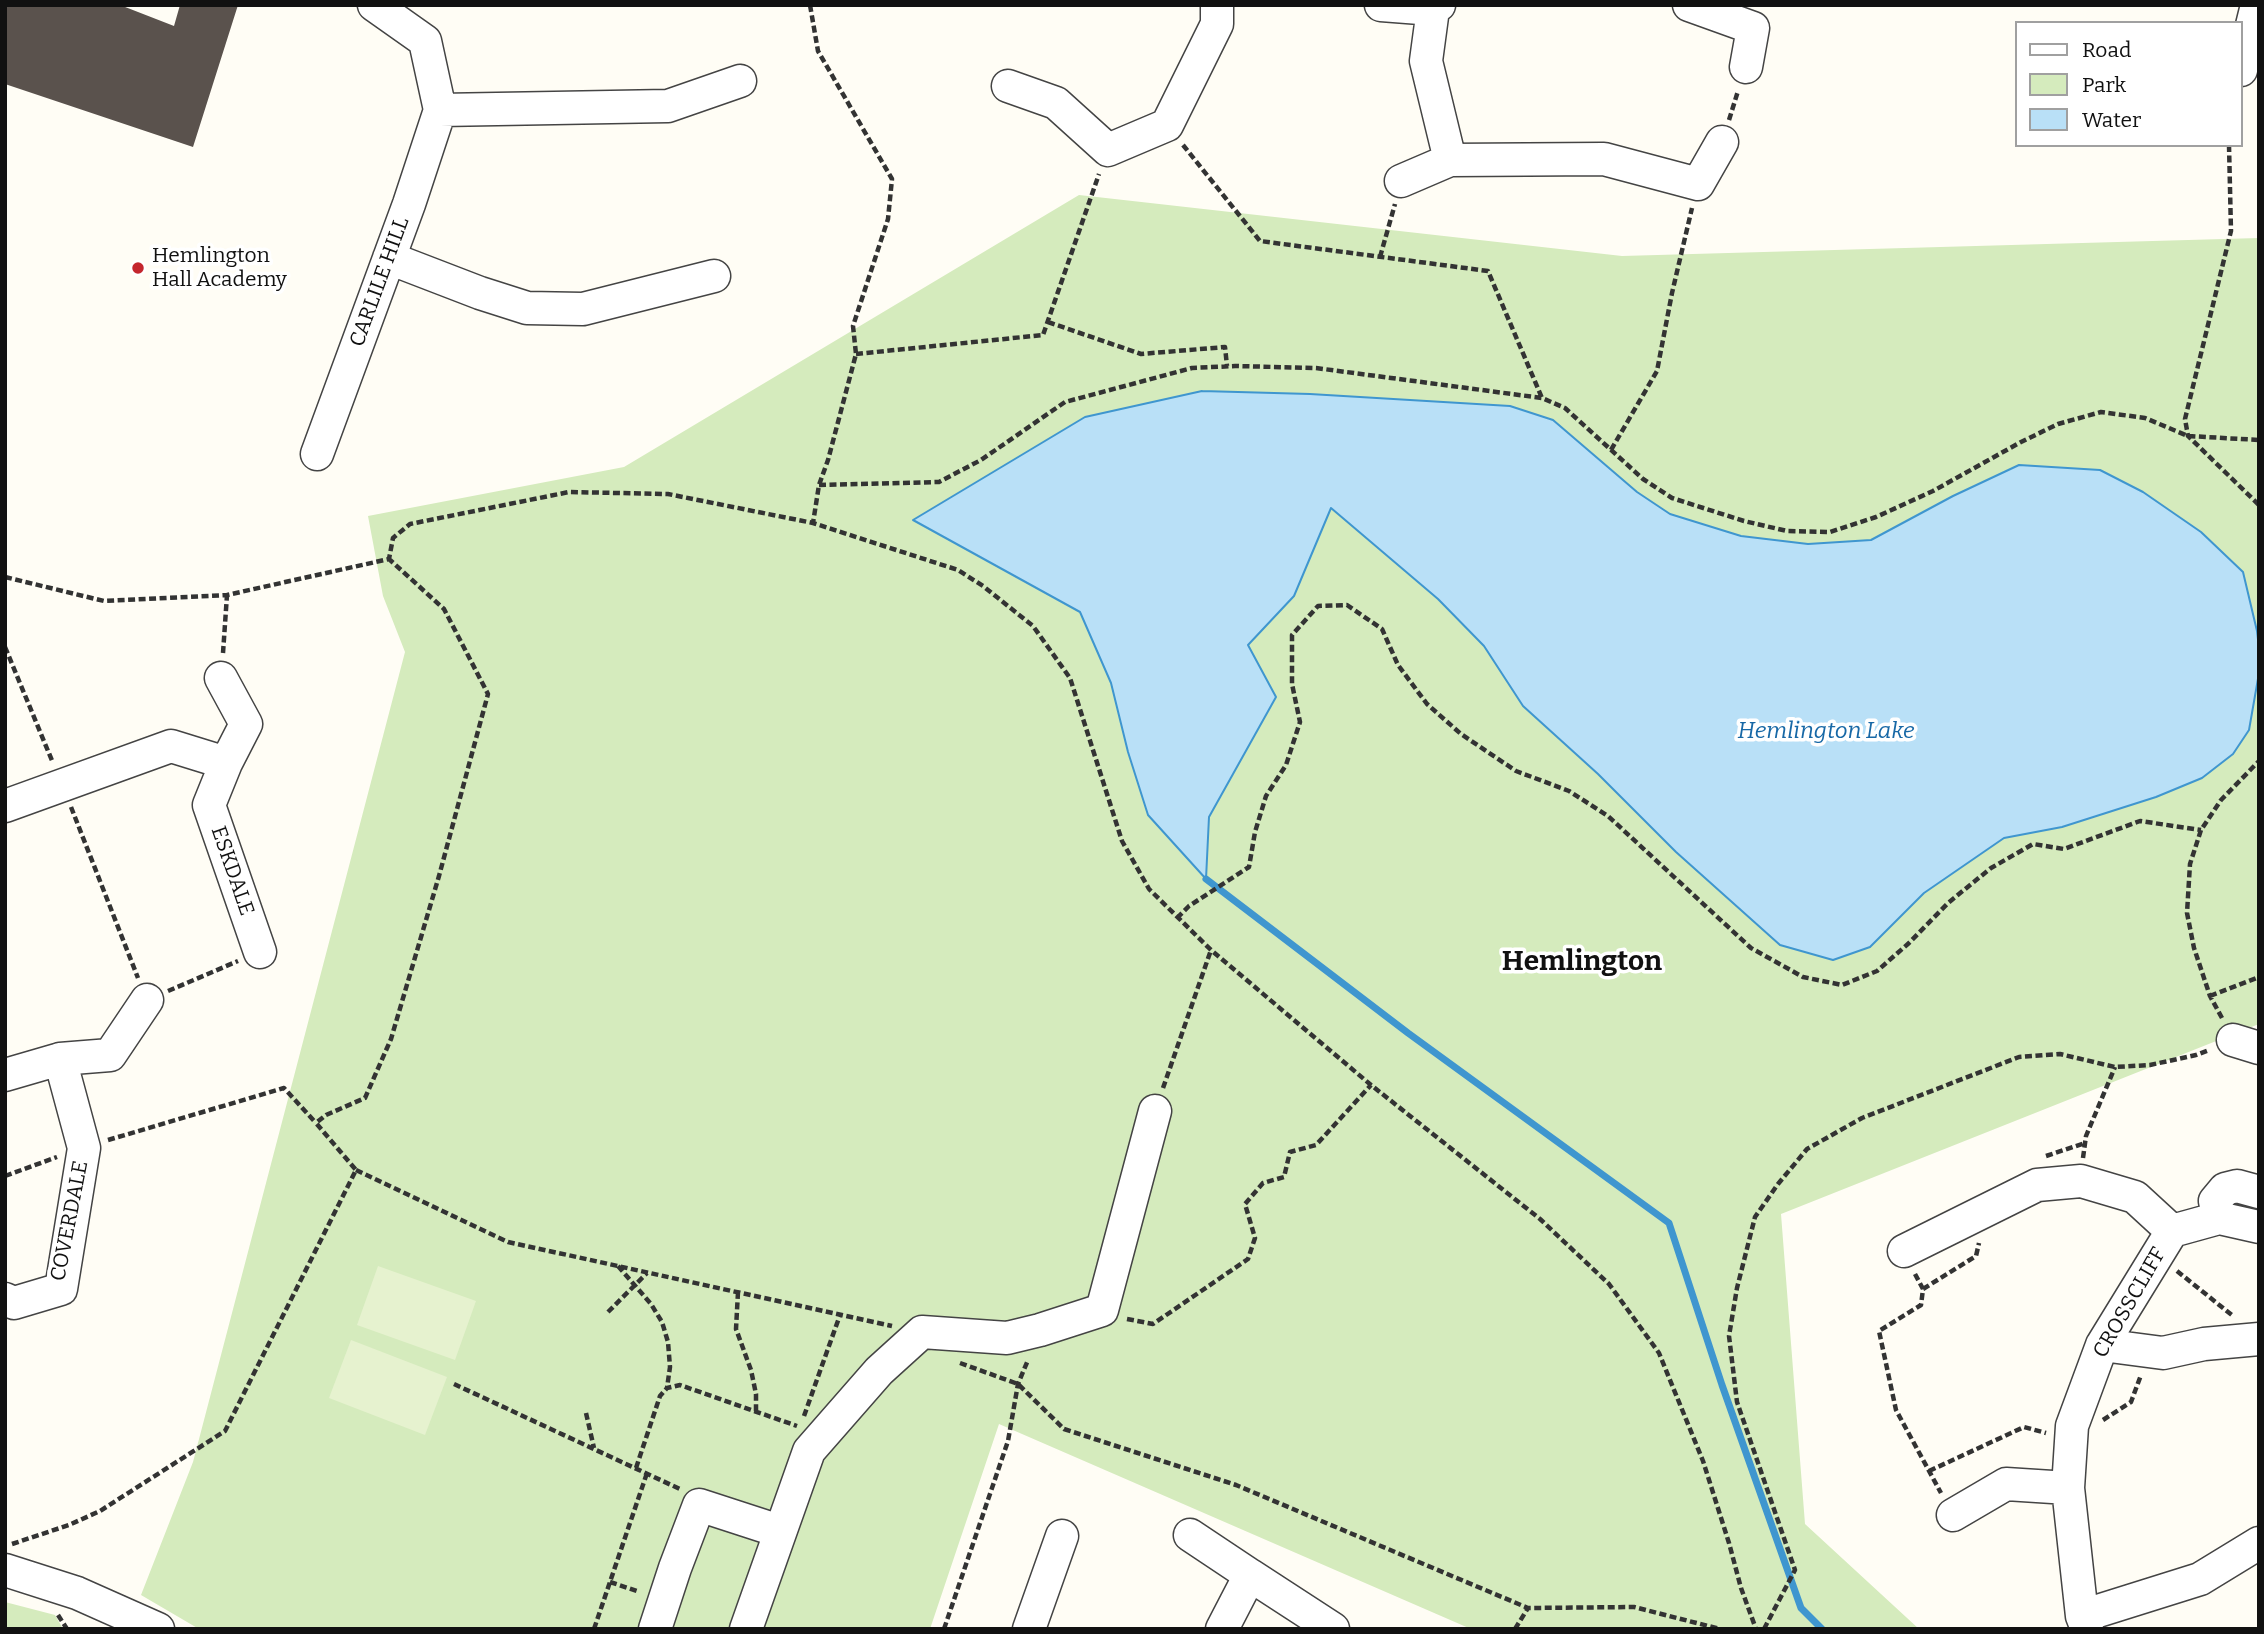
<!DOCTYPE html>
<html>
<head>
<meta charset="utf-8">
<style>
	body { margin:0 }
	#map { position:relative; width:2264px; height:1634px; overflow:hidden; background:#fffdf5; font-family:Bitter,serif }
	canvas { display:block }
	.frame { position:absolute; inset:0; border:7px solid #111; pointer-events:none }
	.legend { position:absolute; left:2015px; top:21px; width:228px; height:126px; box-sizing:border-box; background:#fff; border:2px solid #a0a0a0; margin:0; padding:9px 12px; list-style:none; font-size:21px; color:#111 }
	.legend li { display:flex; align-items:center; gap:14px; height:35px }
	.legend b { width:35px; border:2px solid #a0a0a0 }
</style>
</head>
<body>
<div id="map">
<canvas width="2264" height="1634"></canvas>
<div class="frame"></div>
<ul class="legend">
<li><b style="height:9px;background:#fff"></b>Road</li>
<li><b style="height:19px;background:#d5ebbd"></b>Park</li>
<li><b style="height:19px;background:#b9e0f7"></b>Water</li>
</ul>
</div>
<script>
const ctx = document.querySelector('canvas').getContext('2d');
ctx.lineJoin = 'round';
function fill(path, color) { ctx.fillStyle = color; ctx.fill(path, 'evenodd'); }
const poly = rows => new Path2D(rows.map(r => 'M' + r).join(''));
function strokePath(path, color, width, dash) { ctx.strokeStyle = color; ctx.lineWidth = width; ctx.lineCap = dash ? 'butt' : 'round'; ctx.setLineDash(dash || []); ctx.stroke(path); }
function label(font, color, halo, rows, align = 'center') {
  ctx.font = font + ' Bitter,serif'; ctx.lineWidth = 7; ctx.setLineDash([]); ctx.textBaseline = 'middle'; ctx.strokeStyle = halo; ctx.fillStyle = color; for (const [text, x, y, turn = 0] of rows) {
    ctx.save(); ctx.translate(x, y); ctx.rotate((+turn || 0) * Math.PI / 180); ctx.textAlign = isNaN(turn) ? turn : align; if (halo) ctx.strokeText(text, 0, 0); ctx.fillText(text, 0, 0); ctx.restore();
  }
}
fill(poly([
	[1079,195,1622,256,2259,238,2259,1024,1781,1214,1805,1524,1919,1629,1471,1629,999,1424,930,1629,199,1629,141,1595,193,1462,405,652,383,596,368,516,624,467],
	[5,1602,55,1615,63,1629,5,1629]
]), '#d5ebbd');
fill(poly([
	[378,1266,476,1301,455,1360,357,1325],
	[351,1340,447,1377,425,1435,329,1398]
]), '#e6f2cf');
const water = poly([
	[1202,391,1310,394,1510,406,1553,420,1637,492,1670,514,1741,536,1808,544,1871,540,1953,496,2019,465,2100,470,2143,492,2201,532,2243,572,2257,631,2259,648,2259,673,2249,730,2233,754,2202,778,2156,797,2062,827,2004,838,1924,893,1870,947,1833,960,1780,945,1676,852,1598,774,1523,706,1484,646,1438,599,1331,508,1294,596,1248,645,1276,697,1209,817,1206,879,1148,815,1128,752,1111,683,1080,612,913,520,1085,417,1202,391]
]);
fill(water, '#b9e0f7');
strokePath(water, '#3f96cf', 2);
strokePath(poly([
	[1206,879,1408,1033,1669,1223,1722,1385,1801,1608,1822,1629]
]), '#3f96cf', 7);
fill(poly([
	[5,5,120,5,174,26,180,5,238,5,193,147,5,84]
]), '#5a524d');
const minor = poly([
	[1381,5,1433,9],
	[1439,5,1433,9,1426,61,1450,160],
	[1689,5,1753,28,1746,67],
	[2241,70,2257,5],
	[1008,86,1056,103,1108,150,1167,125,1217,24,1217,5],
	[440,110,668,106,740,81],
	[1401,181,1450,160,1604,159,1698,184,1722,142],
	[389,258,480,293,527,308,583,309,714,276],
	[317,454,409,204,440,110,425,41,374,5],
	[221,678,246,724,226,763,209,805,260,952],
	[5,806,171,746,226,763],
	[2233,1040,2259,1048],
	[5,1075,60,1059,110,1055,147,1000],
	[2219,1218,2215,1201,2225,1189,2237,1186,2259,1192],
	[1904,1251,2037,1185,2081,1181,2135,1197,2172,1231],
	[5,1299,14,1303,61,1289,84,1148,60,1059],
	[2102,1345,2163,1353,2204,1344,2259,1339],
	[1953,1515,2006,1484,2068,1488],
	[1190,1535,1250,1575],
	[5,1570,77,1593,158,1629],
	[2082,1616,2200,1579,2259,1543],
	[655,1629,675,1568,699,1505,779,1531],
	[746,1629,809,1451,879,1371,922,1332,1007,1338,1040,1330,1102,1310,1155,1111],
	[1029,1629,1062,1536],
	[1222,1629,1250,1575,1333,1629],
	[2087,1629,2082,1616,2068,1488,2072,1426,2102,1345,2172,1231,2219,1218,2259,1227]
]);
strokePath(minor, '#444', 35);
strokePath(poly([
	[810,5,818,51,892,179,888,219,853,326,856,354,828,460,819,485,813,523],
	[1729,120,1738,91],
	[1183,145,1260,241,1488,271,1542,398],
	[2229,145,2231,231,2185,419,2188,436,2259,505],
	[1380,257,1395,204],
	[1048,322,1141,354,1225,347,1227,366],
	[856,354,1043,335,1099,174],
	[1611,450,1657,371,1672,293,1692,208],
	[819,485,939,482,981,460,1065,402,1192,368,1235,366,1316,368,1542,398,1565,408,1643,479,1672,498,1744,521,1787,531,1830,532,1876,517,1933,491,2021,442,2058,424,2101,412,2145,418,2188,436,2259,440],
	[5,577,104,601,227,595,389,559,393,538,410,524,569,492,668,494,813,523,958,570,983,586,1033,626,1070,678,1122,841,1149,889,1211,950,1371,1085,1540,1219,1609,1284,1659,1353,1703,1461,1729,1543,1741,1588,1756,1629],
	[5,647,53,763],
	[223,653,227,595],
	[71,807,138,978],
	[1177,918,1189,906,1249,867,1255,832,1266,796,1286,765,1300,722,1292,684,1292,635,1318,606,1347,605,1382,629,1398,665,1427,704,1461,734,1516,771,1569,791,1608,816,1751,948,1803,977,1842,985,1877,971,1909,943,1948,903,1991,868,2033,844,2064,849,2140,821,2201,830],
	[168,991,238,961],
	[2210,996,2259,977],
	[2222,1018,2210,996,2194,948,2187,913,2190,864,2201,830,2221,800,2259,761],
	[1163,1088,1211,950],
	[108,1140,284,1088,316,1123],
	[2046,1156,2085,1143],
	[2083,1158,2086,1136,2115,1067],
	[356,1170,508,1242,892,1326],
	[5,1176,57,1157],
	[618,1266,651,1304,662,1322,668,1342,670,1367,667,1388],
	[2177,1271,2233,1316],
	[1915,1274,1923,1289,1921,1305,1879,1331,1896,1410,1941,1493],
	[1923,1289,1976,1256,1979,1243],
	[738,1292,736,1329,751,1370,756,1394,756,1412],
	[608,1312,647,1273],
	[1127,1319,1153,1324,1248,1259,1255,1238,1245,1204,1263,1183,1284,1177,1290,1152,1316,1145,1371,1085],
	[960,1363,1018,1384,1064,1429,1236,1485,1528,1608,1634,1607,1720,1629],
	[454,1384,682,1490],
	[586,1413,594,1448],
	[804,1416,840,1315],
	[2103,1420,2131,1402,2141,1375],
	[636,1468,660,1396,667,1388,680,1385,797,1426],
	[1929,1471,2024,1427,2046,1433],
	[12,1544,69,1525,100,1511,225,1431,356,1170,316,1123,326,1115,365,1098,391,1039,439,876,488,694,444,609,389,559],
	[610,1582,637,1591],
	[58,1615,67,1629],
	[594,1629,647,1473],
	[944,1629,1008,1441,1018,1384,1028,1360],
	[1515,1629,1528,1608],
	[1764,1629,1795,1570,1737,1402,1729,1336,1737,1288,1755,1217,1778,1184,1807,1149,1862,1118,2019,1057,2060,1054,2115,1067,2150,1065,2196,1055,2209,1050]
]), '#333', 4.5, [7, 3.5]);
strokePath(minor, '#fff', 32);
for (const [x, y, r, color] of [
	[138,268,7,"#c4262e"]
]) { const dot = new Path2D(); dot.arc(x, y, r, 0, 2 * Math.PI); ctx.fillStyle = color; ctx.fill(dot); strokePath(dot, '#fff', 2.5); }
label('21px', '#111', '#fff', [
	["Hemlington",152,256],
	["Hall Academy",152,280]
], 'left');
label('21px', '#111', '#fff', [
	["CARLILE HILL",380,282,-70],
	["ESKDALE",232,871,71],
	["COVERDALE",70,1221,-79],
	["CROSSCLIFF",2130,1303,-60]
]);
label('italic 23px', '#1768a6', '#fff', [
	["Hemlington Lake",1826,732]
]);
label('bold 28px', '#111', '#fff', [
	["Hemlington",1582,962]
]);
</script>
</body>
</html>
